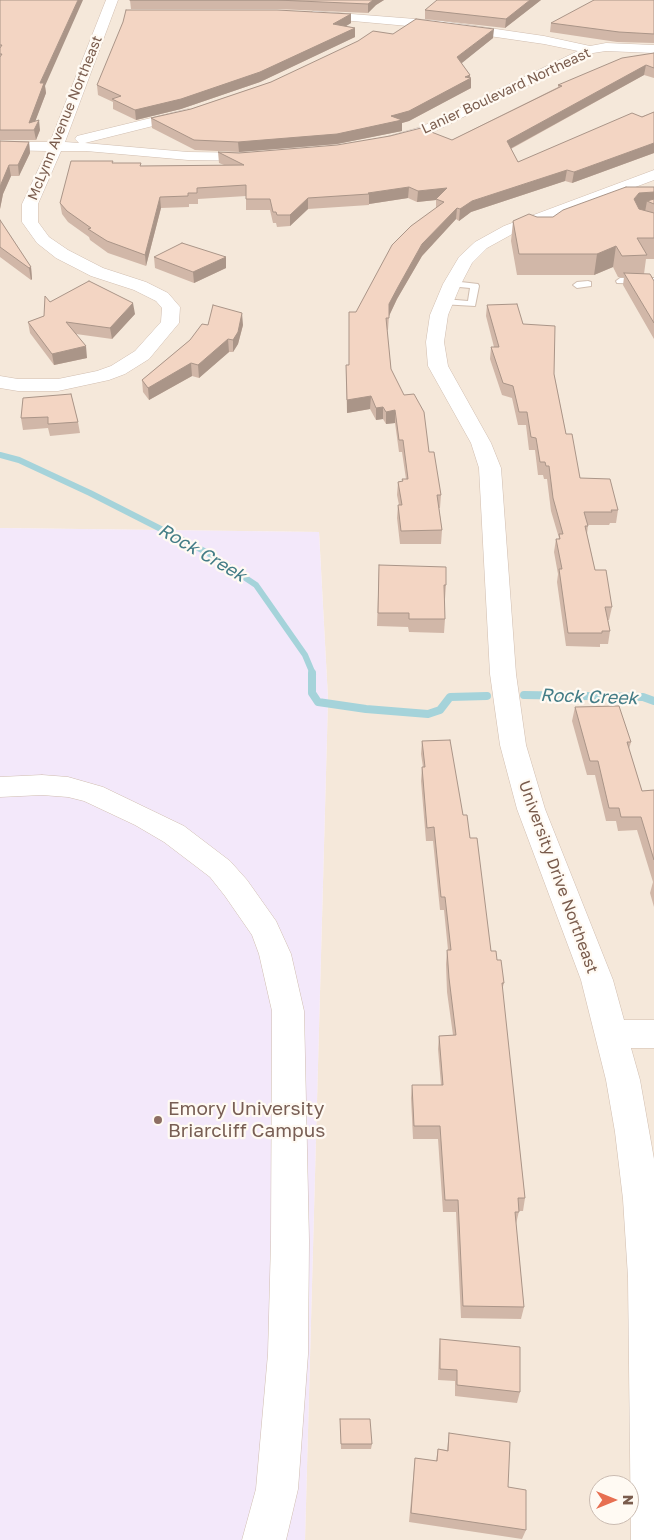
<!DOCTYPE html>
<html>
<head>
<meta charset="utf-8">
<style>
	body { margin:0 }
	#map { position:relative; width:654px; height:1540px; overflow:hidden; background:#fdf6ec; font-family:"Golos Text",sans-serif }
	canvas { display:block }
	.north { position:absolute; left:589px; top:1475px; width:50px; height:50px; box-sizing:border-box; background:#fffaf3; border:1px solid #cabbb1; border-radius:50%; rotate:90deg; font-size:14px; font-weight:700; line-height:20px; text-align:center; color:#7a5c4d }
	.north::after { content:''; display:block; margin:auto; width:18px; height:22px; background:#e76f51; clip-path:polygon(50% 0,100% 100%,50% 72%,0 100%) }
</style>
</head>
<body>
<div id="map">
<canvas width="654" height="1540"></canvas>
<div class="north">N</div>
</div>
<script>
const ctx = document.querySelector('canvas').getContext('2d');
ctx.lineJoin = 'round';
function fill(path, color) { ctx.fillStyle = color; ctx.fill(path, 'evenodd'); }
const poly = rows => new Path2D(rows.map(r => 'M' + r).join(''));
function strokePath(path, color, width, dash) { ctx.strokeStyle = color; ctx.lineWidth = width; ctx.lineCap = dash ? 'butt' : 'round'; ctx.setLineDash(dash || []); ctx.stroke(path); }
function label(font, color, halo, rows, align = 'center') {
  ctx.font = font + ' "Golos Text",sans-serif'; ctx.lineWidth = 4.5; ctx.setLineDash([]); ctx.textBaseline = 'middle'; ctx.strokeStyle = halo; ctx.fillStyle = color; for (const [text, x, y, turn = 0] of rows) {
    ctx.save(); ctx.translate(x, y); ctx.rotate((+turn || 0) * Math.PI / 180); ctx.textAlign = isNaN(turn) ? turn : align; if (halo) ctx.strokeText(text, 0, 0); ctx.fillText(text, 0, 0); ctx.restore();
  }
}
fill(poly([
	[0,0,654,0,654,1540,305,1540,328,699,319,532,0,528],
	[599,1485,629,1485,629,1515,599,1515]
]), '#f5e8da');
fill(poly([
	[0,528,319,532,328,699,305,1540,0,1540]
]), '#f3e8fa');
strokePath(poly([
	[0,455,19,460,90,493,208,553,256,585,305,655,313,674]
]), '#a5d3da', 6);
strokePath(poly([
	[312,673,312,693,318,702,366,709,428,714,440,710,450,697,487,696],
	[524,695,643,697,654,701]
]), '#a5d3da', 8);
const lane = poly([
	[620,278,654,278,654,284,617,283,616,281,620,278],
	[452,281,478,284,479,286,475,306,441,304,440,302,444,299,468,301,470,288,449,286,449,282,452,281],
	[588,281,591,282,591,286,577,288,573,285,577,282,588,281]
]);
const street = poly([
	[106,0,118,0,65,142,79,143,75,139,77,136,188,109,193,110,195,113,193,116,85,143,188,152,257,153,262,154,264,157,262,160,257,161,188,160,86,151,61,151,38,204,38,222,49,237,68,250,103,268,146,282,168,293,180,307,179,323,149,359,125,374,109,380,58,391,18,391,0,388,0,376,18,379,58,379,97,371,111,366,135,351,161,322,162,308,156,301,134,290,91,276,56,258,37,243,22,222,22,204,47,151,0,150,0,142,50,142,106,0],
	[313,11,441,21,544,36,590,46,606,43,654,45,654,53,606,51,593,53,431,133,391,144,386,143,384,140,386,137,421,127,578,51,544,44,441,29,309,17,307,15,313,11],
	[654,170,654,180,516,232,487,248,472,263,461,284,448,315,444,342,448,366,491,443,501,468,516,674,526,745,545,809,613,980,624,1020,654,1020,654,1048,631,1048,640,1080,654,1159,654,1540,631,1540,628,1277,623,1199,615,1132,606,1080,581,980,517,809,500,745,490,674,479,468,471,443,428,366,426,342,430,315,443,284,459,257,475,242,504,226,654,170],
	[42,775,68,777,103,787,184,826,230,861,247,880,276,921,291,954,304,1011,309,1241,308,1354,298,1489,286,1540,242,1540,256,1489,268,1354,271,1241,272,1011,259,954,252,935,225,896,210,877,164,842,135,825,84,801,68,797,42,795,0,797,0,777,42,775]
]);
strokePath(lane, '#d1beb0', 2);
strokePath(street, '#d1beb0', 1);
fill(lane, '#fff');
fill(street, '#fff');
fill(poly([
	[0,0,45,86,46,93,35,121,40,130,36,140,0,140],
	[130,0,384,0,376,5,368,13,277,9,131,9],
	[541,0,505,28,425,19,425,10],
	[654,0,654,43,617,42,550,32,551,23],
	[351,14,351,23,346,26,355,28,355,37,260,82,181,109,136,120,113,109,113,102,98,95,97,85],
	[393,34,493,38,461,63,470,75,471,88,409,121,402,123,402,131,337,144,239,152,195,150,152,128,151,118,191,109,271,82],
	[654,53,654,78,644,75,511,149,518,162,654,112,654,153,572,183,565,181,471,212,459,221,456,219,422,256,397,299,389,316,388,330,387,330,391,369,429,452,441,495,440,508,439,508,442,530,441,544,400,544,397,518,398,505,399,505,397,495,398,482,402,481,406,479,402,452,399,452,395,423,386,424,383,419,376,420,370,409,347,413,346,378,346,365,349,365,356,312,436,208,436,200,417,202,408,198,369,204,369,205,308,209,290,226,277,227,276,223,273,223,270,210,246,210,246,196,198,199,198,204,189,204,189,207,161,208,146,266,108,253,90,240,89,237,68,222,62,214,60,203,113,163,141,166,224,165,219,163,218,152,239,153,452,140,558,87,558,85],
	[0,141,29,142,30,153,19,176,11,176,3,194,0,209],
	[654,187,654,259,646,259,644,274,654,281,654,339,623,285,624,277,618,277,613,267,594,275,517,275,511,241,513,221,537,217,553,217],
	[0,220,31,267,32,279,31,280,0,257],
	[154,257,226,257,226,268,194,283,155,268],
	[50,302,135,314,112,339,76,334,87,358,54,365,30,333,28,322,44,316],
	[487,305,523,324,554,374,566,434,580,478,618,510,616,523,610,523,609,525,588,525,587,534,595,570,612,607,609,620,608,620,610,631,608,644,600,644,600,647,566,646,557,582,558,574,554,552,556,539,558,539,559,538,551,511,547,479,544,479,543,475,538,475,535,450,529,450,526,425,518,425,512,398,502,395,490,359,491,347,494,347,486,316],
	[243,325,238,344,233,352,229,352,199,378,192,376,149,400,143,392,142,380,190,340],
	[71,394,78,422,80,433,50,436,48,428,23,430,21,418],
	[379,565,446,585,445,599,444,598,445,619,444,633,409,632,408,627,377,626],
	[575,707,631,742,629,749,642,791,654,790,654,907,650,893,653,882,637,830,618,831,616,821,606,821,595,775,587,775,572,721],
	[422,741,463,815,470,838,491,951,497,960,504,983,502,990,525,1198,523,1211,519,1211,516,1224,524,1307,521,1319,461,1318,456,1212,443,1212,438,1139,413,1139,411,1098,412,1085,441,1085,438,1049,439,1036,453,1035,447,992,446,964,447,950,448,950,444,910,440,910,433,841,426,841,421,781,422,767,423,767,421,754],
	[440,1339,520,1392,517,1403,455,1396,455,1381,438,1380,439,1350],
	[340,1419,372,1444,371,1449,341,1449],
	[449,1433,508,1487,526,1530,522,1539,409,1522,415,1458,436,1461,438,1449,447,1450]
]), '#d1b7a8');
fill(poly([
	[78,0,83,0,45,86,46,93,32,130,29,123,40,83],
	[373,0,384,0,376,5,368,13,368,4],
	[530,0,541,0,505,28,506,19],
	[351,14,351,23,333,34,333,24],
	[355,28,355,37,260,82,181,109,136,120,135,110],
	[494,29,493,38,457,67,457,57],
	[646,65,644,75,506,151,507,141],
	[470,75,469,80,471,78,471,88,409,121,402,123,402,131,337,144,239,152,238,142,391,116],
	[39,120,40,130,36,140,34,130],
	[29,142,30,153,19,176,18,165],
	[654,143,654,153,572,183,574,172],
	[9,165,11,176,3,194,0,209,0,188,1,184],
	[567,170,565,181,471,212,459,221,460,209,472,201],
	[409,187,408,198,369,204,369,194,368,193],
	[447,188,436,199,436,200,417,202,418,191],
	[654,192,654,204,647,201,645,212,636,213,634,199,639,193],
	[160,197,161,208,146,266,145,255],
	[308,198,308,209,290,226,290,215],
	[457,208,456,219,422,256,397,299,389,316,389,304,398,287,422,244],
	[616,246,613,267,594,275,597,254],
	[226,257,226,268,194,283,193,272],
	[31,267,32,279,31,280,29,268],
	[133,303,135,314,112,339,110,328],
	[242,313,243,325,238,344,233,352,233,340],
	[228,339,229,352,199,378,198,365],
	[86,346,87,358,54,365,52,354],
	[191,363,192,376,149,400,148,388],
	[371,396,370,409,347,413,347,400],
	[383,407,383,419,376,420,376,408],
	[395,410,395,423,386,424,386,412]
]), '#aa9588');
const building = poly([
	[0,0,78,0,40,83,44,83,29,123,39,120,34,130,0,130,0,57,2,54,0,54,0,48,2,45,0,45,0,0],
	[130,0,373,0,368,4,277,0,130,0],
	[437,0,530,0,506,19,425,10,437,0],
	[594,0,654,0,654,34,619,32,551,23,594,0],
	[126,10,277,10,351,14,333,24,355,28,260,72,181,99,135,110,112,99,121,96,97,85,123,22,126,10],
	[416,19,494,29,457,57,470,75,465,77,471,78,409,111,391,116,402,120,337,134,238,142,194,140,151,118,191,109,271,82,358,41,373,31,393,34,416,19],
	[654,53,654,68,646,65,507,141,518,162,632,113,642,117,654,112,654,143,574,172,567,170,472,201,460,209,457,208,422,244,398,287,389,304,389,318,386,318,391,369,404,395,414,394,424,412,429,452,434,452,441,495,437,495,442,530,401,531,398,505,402,505,398,482,403,481,402,479,408,479,403,440,399,440,395,410,386,412,383,407,376,408,371,396,347,400,346,365,349,365,349,312,356,312,392,245,411,226,444,202,436,199,447,188,418,191,409,187,368,193,369,194,308,198,290,215,277,215,276,212,273,212,270,199,246,199,246,185,197,188,197,193,188,193,188,196,160,197,145,255,107,241,88,229,91,228,67,211,60,203,71,161,113,161,112,163,141,163,140,166,244,165,218,152,239,153,337,145,390,136,421,128,452,140,562,86,558,85,622,58,654,53],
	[0,141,29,142,18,165,9,165,1,184,0,188,0,141],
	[626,187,654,187,654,192,639,193,634,199,639,209,654,213,654,238,637,238,647,255,622,256,616,246,597,254,519,254,513,221,529,214,537,217,553,217,563,210,626,187],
	[654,199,654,204,647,201,654,199],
	[0,220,31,267,29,268,0,247,0,220],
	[182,243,226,257,193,272,154,257,182,243],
	[624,273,650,274,654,281,654,323,624,273],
	[89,281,133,303,110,328,66,322,86,346,52,354,28,322,44,316,45,296,50,302,89,281],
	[517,304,523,324,555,326,554,374,566,434,572,434,580,478,610,479,618,510,611,510,612,512,584,512,588,526,585,526,595,570,606,570,612,607,605,607,610,631,602,631,602,633,568,633,559,569,562,569,556,539,560,539,559,534,563,534,553,498,549,466,546,466,545,462,540,462,536,438,531,437,527,412,519,412,513,386,503,383,491,347,499,347,487,305,517,304],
	[213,305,242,313,238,332,233,340,228,339,198,365,191,363,148,388,142,380,190,340,202,324,208,325,213,305],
	[71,394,78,422,48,424,48,417,21,418,23,398,71,394],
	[379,565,446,567,446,585,444,585,445,619,409,619,409,613,378,613,379,565],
	[619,706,631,742,627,742,642,791,654,790,654,860,641,817,621,817,619,808,609,808,598,761,590,761,575,707,619,706],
	[450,740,463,815,467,815,470,838,477,838,491,951,496,951,497,960,501,960,504,983,502,983,525,1198,518,1198,519,1212,515,1212,524,1307,463,1306,458,1200,445,1200,440,1126,414,1126,412,1085,443,1085,439,1036,456,1035,449,978,447,950,451,950,445,897,441,897,434,827,427,828,422,767,425,767,422,741,450,740],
	[440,1339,520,1347,520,1392,457,1385,457,1370,440,1369,440,1339],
	[340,1419,370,1419,372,1444,341,1444,340,1419],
	[449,1433,510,1442,508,1487,526,1490,526,1530,411,1513,415,1458,437,1461,438,1449,448,1451,449,1433]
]);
fill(building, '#f3d5c3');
strokePath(building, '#aa9588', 1);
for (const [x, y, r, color] of [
	[158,1120,5,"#8d6e63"]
]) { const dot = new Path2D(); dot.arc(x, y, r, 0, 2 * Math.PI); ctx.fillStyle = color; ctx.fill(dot); strokePath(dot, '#fffaf3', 2); }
label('14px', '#7a5c4d', '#fffaf3', [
	["Lanier Boulevard Northeast",506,91,-25],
	["McLynn Avenue Northeast",65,118,-68]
]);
label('16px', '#7a5c4d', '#fffaf3', [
	["University Drive Northeast",558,877,70]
]);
label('italic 18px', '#437c86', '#fffaf3', [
	["Rock Creek",202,553,30],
	["Rock Creek",589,697,2]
]);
label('19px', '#785e54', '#fffaf3', [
	["Emory University",168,1109],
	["Briarcliff Campus",168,1131]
], 'left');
</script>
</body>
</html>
